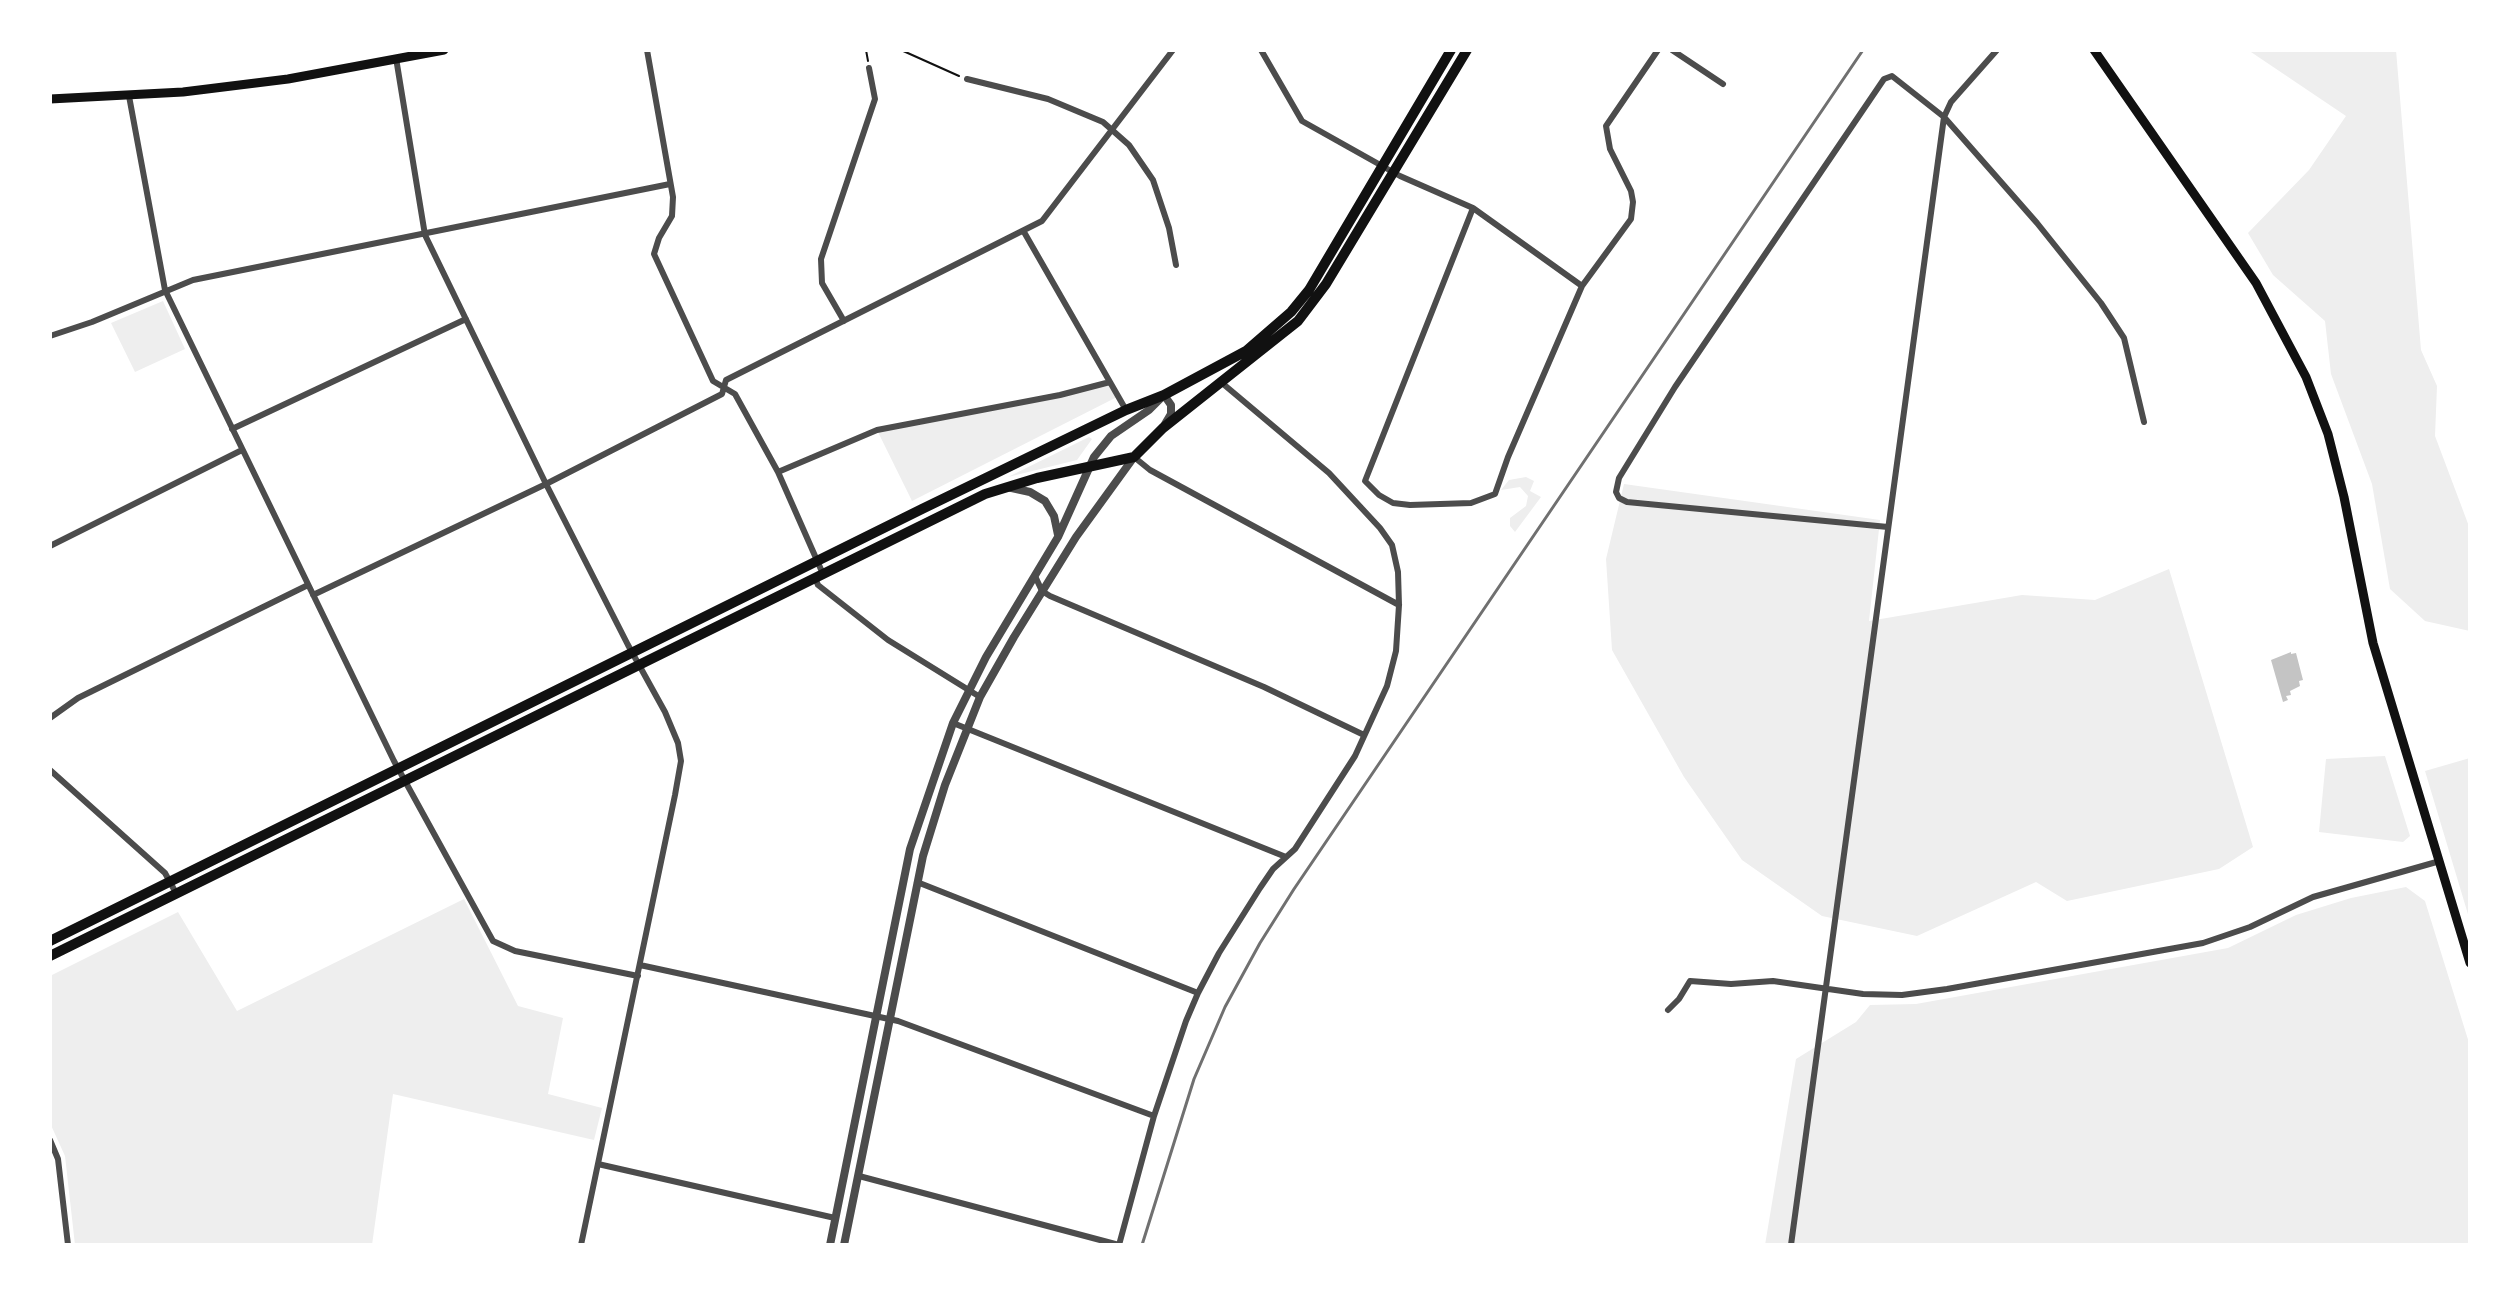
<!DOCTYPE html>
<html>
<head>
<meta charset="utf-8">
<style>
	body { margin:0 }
	#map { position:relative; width:2520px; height:1295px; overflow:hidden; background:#fff; font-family:Rubik,sans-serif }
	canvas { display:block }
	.frame { position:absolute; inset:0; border:52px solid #fff; pointer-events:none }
</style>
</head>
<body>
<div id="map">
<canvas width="2520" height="1295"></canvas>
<div class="frame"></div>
</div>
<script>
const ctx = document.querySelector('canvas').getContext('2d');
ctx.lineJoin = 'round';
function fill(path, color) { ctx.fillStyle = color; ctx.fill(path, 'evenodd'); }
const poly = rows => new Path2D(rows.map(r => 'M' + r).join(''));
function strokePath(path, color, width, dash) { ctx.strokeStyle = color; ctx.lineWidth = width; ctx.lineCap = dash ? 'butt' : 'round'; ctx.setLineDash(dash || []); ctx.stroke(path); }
fill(poly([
	[2248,50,2396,50,2421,350,2437,386,2435,436,2470,529,2470,631,2425,621,2390,589,2372,484,2331,374,2325,321,2273,275,2248,233,2309,170,2346,116],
	[163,301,185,349,135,372,111,323],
	[1110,382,1119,396,912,501,877,430],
	[1089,437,1092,439,1077,460,1008,477],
	[1526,477,1534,481,1530,491,1541,497,1515,532,1510,526,1510,518,1526,506,1528,496,1520,487,1501,490,1509,480],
	[1624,484,1880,520,1869,621,2022,595,2095,600,2169,569,2253,847,2219,869,2067,901,2036,882,1917,936,1822,916,1742,860,1684,777,1612,650,1606,559],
	[2385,756,2410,836,2403,842,2319,832,2326,759],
	[2470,758,2470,921,2425,771],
	[2406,887,2425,901,2470,1046,2470,1245,1765,1245,1796,1059,1856,1022,1870,1005,1916,1004,2228,948,2296,915,2351,898],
	[464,899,518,1006,563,1018,548,1094,602,1108,594,1140,393,1094,372,1245,75,1245,65,1156,50,1123,50,976,178,912,237,1011]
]), '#eee');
fill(poly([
	[2291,652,2291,654,2296,653,2303,680,2299,681,2300,686,2290,691,2291,695,2286,696,2288,700,2283,702,2271,660]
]), '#c4c4c4');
strokePath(poly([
	[866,50,868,61],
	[901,50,959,76]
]), '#111', 2);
strokePath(poly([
	[647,50,673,197,672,216,659,238,654,254,713,381,735,394,778,472,823,574],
	[1261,50,1302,121,1400,176,1473,208,1582,286],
	[1672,50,1723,84],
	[396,58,425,235,546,484,628,645,665,712,678,743,681,761,675,795,581,1245],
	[967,79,1048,99,1103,122,1129,145,1153,180,1169,228,1176,265],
	[129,96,165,290,394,761,493,941,515,951,638,976],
	[1473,208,1365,481,1379,495,1393,503,1410,505,1471,503,1495,494,1508,457,1582,286,1631,219,1633,202,1631,191,1610,149,1606,126,1658,50],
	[1024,232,1126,410],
	[844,321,822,283,821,259,875,99,869,68],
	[50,336,92,322,193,280,670,184],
	[232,429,466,319],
	[1134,457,1150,470,1399,605],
	[778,472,877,430,1060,395,1110,382],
	[1888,527,1627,502,1619,498,1616,492,1619,478,1675,387,1884,79,1892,76,1944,117,2037,223,2101,303,2124,338,2144,422],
	[50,546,242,450],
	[1035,576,1042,591,1050,596,1264,687,1364,735],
	[815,578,818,585,888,640,980,697],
	[313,595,546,484,722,394,726,380,1042,221,1173,50],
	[50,718,78,698,308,585],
	[953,723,1286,857],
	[50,770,165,873,176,893],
	[917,882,1198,993],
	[640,965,898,1021,1154,1116],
	[1668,1010,1679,999,1690,981,1731,984,1773,981,1863,994,1902,995,1947,989,2203,943,2250,927,2313,897,2440,861],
	[50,1140,58,1159,68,1245],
	[598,1164,835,1218],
	[859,1176,1119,1245,1154,1116,1186,1021,1198,993,1219,953,1260,888,1273,869,1295,849,1355,756,1387,686,1396,651,1399,605,1398,572,1392,545,1380,528,1329,473,1222,383],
	[1791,1245,1944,117,1951,102,1997,50]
]), '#4c4c4c', 6);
strokePath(poly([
	[1007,487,1030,492,1045,501,1054,516,1058,535],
	[830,1245,910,849,953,723,986,657,1058,537,1094,457,1111,436,1149,410,1164,395,1171,405,1171,414,1165,424],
	[844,1245,923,856,945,785,980,697,1014,637,1076,537,1134,457]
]), '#4c4c4c', 8);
strokePath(poly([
	[2094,50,2256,283,2306,377,2328,434,2344,497,2373,643,2470,963],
	[50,99,183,92,288,79,444,50]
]), '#111', 9);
strokePath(poly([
	[50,941,922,509,1126,410,1164,395,1246,351,1291,312,1309,290,1451,50],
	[50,956,985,494,1037,478,1134,457,1163,428,1298,321,1326,284,1467,50]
]), '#111', 10);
strokePath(poly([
	[1142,1245,1194,1079,1225,1007,1260,943,1294,889,1863,50]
]), '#707070', 3);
</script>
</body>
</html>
